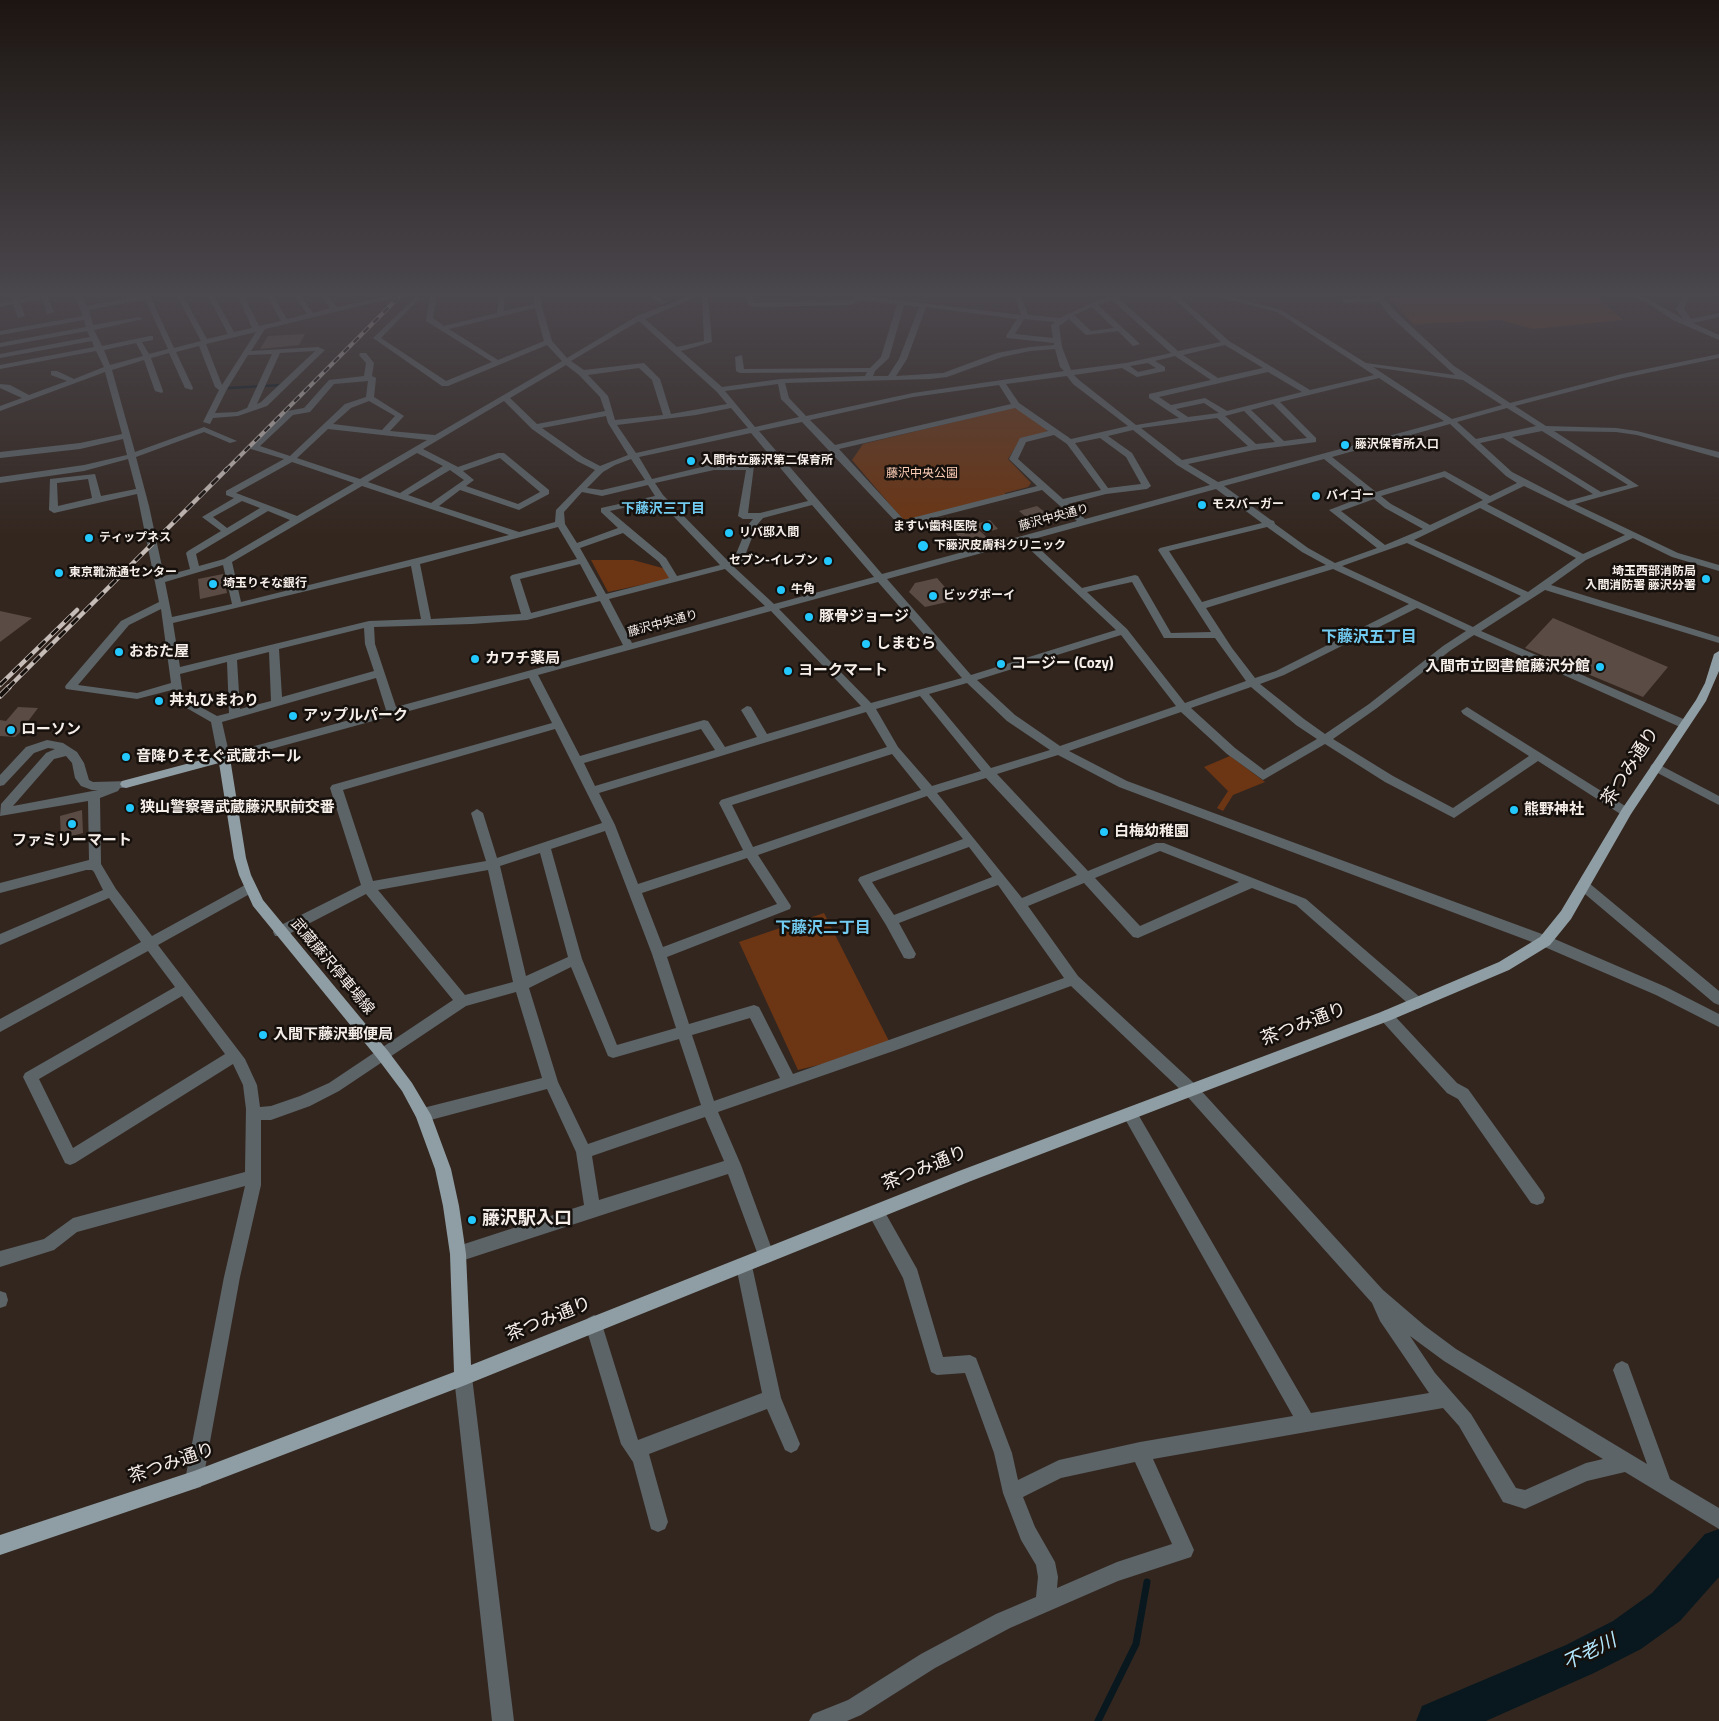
<!DOCTYPE html>
<html>
<head>
<meta charset="utf-8">
<style>
	body { margin:0 }
	canvas { display:block; background:#33261f }
</style>
</head>
<body>
<canvas width="1719" height="1721"></canvas>
<script>
const ctx = document.querySelector('canvas').getContext('2d');
ctx.lineJoin = 'round';
function fill(path, color) { ctx.fillStyle = color; ctx.fill(path, 'evenodd'); }
const poly = rows => new Path2D(rows.map(r => 'M' + r).join(''));
function strokePath(path, color, width, dash) { ctx.strokeStyle = color; ctx.lineWidth = width; ctx.lineCap = dash ? 'butt' : 'round'; ctx.setLineDash(dash || []); ctx.stroke(path); }
function label(font, color, halo, rows, align = 'center') {
  ctx.font = font + ' "Titillium Web","Noto Sans JP",sans-serif'; ctx.lineWidth = 5; ctx.setLineDash([]); ctx.textBaseline = 'middle'; ctx.strokeStyle = halo; ctx.fillStyle = color; for (const [text, x, y, turn = 0] of rows) {
    ctx.save(); ctx.translate(x, y); ctx.rotate((+turn || 0) * Math.PI / 180); ctx.textAlign = isNaN(turn) ? turn : align; if (halo) ctx.strokeText(text, 0, 0); ctx.fillText(text, 0, 0); ctx.restore();
  }
}
fill(poly([
	[1388,296,1595,296,1623,320,1533,329,1500,320,1413,324],
	[1012,408,1022,409,1047,429,1046,432,1021,438,1008,459,1031,483,1028,487,1005,493,1005,496,904,521,852,460,863,444],
	[591,560,633,560,666,569,674,578,608,592],
	[1230,756,1265,782,1233,795,1223,811,1217,808,1228,791,1204,767],
	[824,913,892,1047,798,1070,739,942]
]), '#6c3513');
strokePath(poly([
	[662,306,689,296],
	[229,388,281,385]
]), '#08181e', 2.5);
strokePath(poly([
	[1098,1721,1136,1644,1147,1582]
]), '#08181e', 7);
fill(poly([
	[1719,1529,1719,1577,1680,1621,1641,1649,1594,1673,1486,1721,1416,1721,1422,1706,1566,1645,1613,1621,1652,1593,1705,1534,1719,1529]
]), '#08181e');
fill(poly([
	[305,334,299,345,260,349,268,336],
	[1037,506,1050,516,1032,522,1019,511],
	[990,520,998,529,984,533,976,524],
	[973,525,990,540,967,545,952,530],
	[223,574,227,593,200,599,198,579],
	[937,578,956,600,925,607,909,592,915,583],
	[0,611,32,618,0,642],
	[1553,618,1668,667,1643,697,1525,648],
	[18,707,38,708,26,724,28,724,15,737,0,736,0,720,6,721],
	[82,810,83,833,61,839,60,816]
]), '#5a4b44');
fill(poly([
	[11,296,17,296,19,299,49,296,48,298,54,312,47,314,42,299,20,303,25,316,18,318,13,304,0,307,0,303,12,301,11,296],
	[75,296,81,296,87,306,136,296,150,296,174,348,201,341,177,296,183,296,207,339,228,334,208,296,214,296,234,332,252,328,238,296,244,296,259,326,281,321,267,296,273,296,287,319,307,314,295,296,301,296,313,313,330,308,321,296,328,296,337,307,389,296,392,298,265,329,251,351,318,347,325,350,267,406,238,416,213,418,210,424,203,422,219,390,215,387,199,346,176,352,193,388,192,390,185,388,169,353,151,358,163,391,162,393,155,391,144,360,112,370,135,452,204,427,237,441,230,443,204,432,136,457,149,506,164,576,190,569,186,553,188,551,221,531,202,517,234,498,226,495,226,491,284,459,251,449,251,445,287,411,304,408,329,380,364,376,366,363,359,355,360,353,366,353,374,363,372,376,376,378,374,397,404,416,390,431,435,435,562,361,547,345,448,386,442,386,373,338,416,297,418,298,418,300,381,338,446,381,492,362,426,321,430,296,436,296,433,318,444,326,497,313,499,296,505,296,504,311,534,304,534,296,540,296,542,307,552,341,567,358,637,316,689,296,698,296,645,319,677,347,704,341,702,296,708,296,712,342,681,351,722,387,781,379,865,376,867,372,740,373,736,371,735,357,742,355,744,369,870,368,881,357,897,304,860,300,851,305,752,307,748,305,746,296,752,296,755,303,849,301,856,296,862,296,1021,315,1015,296,1021,296,1028,315,1060,318,1100,299,1120,296,1118,298,1178,351,1221,342,1171,296,1178,296,1229,341,1310,390,1374,375,1277,312,1216,296,1227,296,1281,310,1366,363,1455,375,1390,316,1379,302,1344,303,1341,301,1344,299,1376,298,1375,296,1382,296,1396,312,1454,366,1510,403,1622,374,1719,354,1719,358,1623,378,1515,406,1546,426,1616,428,1637,431,1719,452,1719,458,1637,435,1616,432,1554,431,1639,486,1575,504,1678,553,1719,565,1719,571,1672,557,1633,538,1586,560,1551,585,1719,637,1719,643,1545,590,1481,631,1688,721,1690,724,1688,727,1680,727,1474,635,1451,650,1377,708,1333,739,1393,776,1453,808,1529,756,1463,714,1461,711,1467,707,1630,809,1632,812,1630,815,1622,815,1538,761,1454,818,1385,782,1325,744,1263,780,1227,754,1181,712,1069,751,1127,781,1550,937,1666,987,1719,1014,1719,1027,1656,995,1540,945,1119,787,1058,755,997,774,1088,871,1156,843,1164,843,1306,899,1422,999,1424,1003,1422,1007,1417,1009,1412,1007,1296,905,1252,888,1138,938,1133,937,1084,883,1028,906,1078,976,1196,1085,1383,1290,1425,1326,1456,1349,1647,1464,1613,1370,1616,1364,1622,1361,1628,1364,1670,1479,1719,1508,1719,1529,1625,1472,1587,1481,1525,1509,1503,1502,1459,1426,1443,1408,1153,1459,1194,1550,1191,1557,1118,1581,1010,1628,935,1668,861,1715,847,1721,809,1721,813,1714,848,1700,921,1654,996,1614,1036,1597,1038,1577,1036,1565,1021,1540,1003,1493,994,1453,965,1373,937,1375,931,1372,903,1278,870,1217,868,1212,870,1207,876,1205,882,1207,917,1269,943,1357,970,1355,976,1358,1012,1453,1018,1480,1059,1460,1140,1442,1293,1416,1125,1119,1122,1114,1125,1109,1130,1107,1135,1109,1311,1413,1429,1393,1380,1321,1372,1303,1186,1095,1071,986,902,1048,718,1112,741,1165,774,1255,772,1261,766,1263,760,1261,758,1255,728,1174,458,1262,452,1260,450,1254,452,1248,584,1205,576,1152,547,1089,423,1122,418,1120,415,1115,418,1110,423,1108,542,1078,516,992,466,1006,339,1091,310,1106,271,1120,261,1120,261,1185,240,1277,203,1480,201,1487,194,1489,187,1487,185,1480,224,1277,245,1186,77,1232,54,1250,0,1267,0,1251,44,1239,73,1218,245,1172,246,1109,243,1085,233,1064,75,1163,70,1165,65,1163,23,1077,25,1073,175,987,148,951,0,1032,0,1019,141,942,109,898,0,945,0,934,103,890,94,872,92,870,86,870,0,893,0,883,89,860,88,801,0,816,1,804,46,753,55,749,48,748,34,753,4,785,0,786,0,775,26,747,47,740,63,743,77,752,84,763,89,780,93,782,130,781,132,784,130,787,120,788,118,791,100,798,101,864,116,889,152,936,245,885,255,885,256,888,255,891,158,945,245,1059,257,1085,260,1107,271,1106,300,1096,329,1083,453,1000,366,894,285,936,275,936,273,932,275,928,361,885,330,788,332,785,552,723,529,678,224,762,218,758,211,722,178,703,173,695,172,690,137,699,66,689,65,687,66,685,121,621,159,602,137,494,54,513,49,510,50,479,95,474,101,496,136,489,128,459,84,471,0,483,0,477,84,465,127,455,123,439,80,449,0,458,0,452,80,443,122,434,105,372,0,411,0,406,22,398,0,388,0,384,10,385,29,395,67,381,51,375,51,371,57,371,74,379,104,367,96,351,0,369,0,365,94,347,92,341,0,358,0,354,90,337,87,331,0,347,0,343,86,327,84,320,0,335,0,331,83,316,75,296],
	[145,299,168,349,149,354,142,342,153,340,153,336,150,336,102,346,94,330,143,319,139,317,93,325,89,310,145,299],
	[1112,300,1171,353,1126,363,1071,370,1062,347,1059,326,1069,319,1086,335,1118,331,1133,346,1140,344,1098,305,1112,300],
	[904,305,919,307,899,359,888,376,873,376,875,371,889,358,904,305],
	[926,307,1017,319,1006,336,1007,338,1054,343,1054,345,1030,347,997,353,943,373,896,376,907,359,926,307],
	[1092,307,1114,328,1091,331,1074,315,1092,307],
	[535,308,544,341,498,360,449,329,535,308],
	[1024,319,1055,322,1051,325,1053,338,1015,334,1024,319],
	[639,321,717,392,727,404,671,414,660,379,644,363,584,370,571,361,639,321],
	[256,332,222,385,206,344,256,332],
	[136,343,143,356,110,365,104,350,136,343],
	[1225,345,1263,368,1218,378,1183,355,1225,345],
	[1055,349,1060,367,1064,371,913,393,806,416,789,398,785,383,930,379,947,377,1002,357,1030,351,1055,349],
	[315,351,261,402,257,404,280,353,315,351],
	[272,354,247,408,237,412,215,413,227,389,248,355,272,354],
	[1175,356,1211,380,1149,394,1149,398,1179,418,1136,425,1079,380,1074,375,1122,368,1137,377,1165,371,1165,367,1155,361,1175,356],
	[1148,363,1156,368,1138,372,1130,366,1148,363],
	[566,365,579,375,600,397,605,411,537,424,510,398,566,365],
	[1373,367,1463,380,1502,405,1452,419,1373,367],
	[639,368,652,380,663,415,615,420,608,396,588,375,639,368],
	[1268,372,1302,392,1227,411,1205,398,1171,405,1159,397,1268,372],
	[1067,376,1073,384,1128,426,1071,439,1019,403,1006,384,1067,376],
	[1379,378,1444,421,1218,482,1188,464,1254,450,1316,442,1316,438,1280,402,1379,378],
	[368,381,366,397,345,404,290,456,260,446,293,415,310,412,334,384,368,381],
	[778,384,781,399,799,417,755,427,725,391,778,384],
	[999,385,1011,404,835,445,810,420,913,397,999,385],
	[369,401,395,416,382,430,333,424,351,408,369,401],
	[504,401,532,429,577,461,595,470,556,510,555,522,519,532,439,506,460,490,519,510,549,494,549,490,504,453,498,453,458,467,423,449,504,401],
	[1204,403,1219,413,1188,417,1176,409,1204,403],
	[1273,404,1307,438,1284,441,1251,410,1273,404],
	[731,408,748,428,636,453,617,425,696,415,731,408],
	[1015,408,1048,431,1020,438,1009,459,1037,486,904,520,839,449,1015,408],
	[1507,408,1536,426,1476,439,1457,422,1507,408],
	[1244,411,1275,442,1256,444,1225,416,1244,411],
	[606,416,608,423,628,455,600,466,583,457,542,428,606,416],
	[1217,418,1248,446,1182,460,1141,428,1217,418],
	[802,422,899,525,902,526,1042,490,1077,521,882,574,759,431,802,422],
	[1450,424,1506,476,1517,483,1490,496,1445,471,1376,492,1332,457,1450,424],
	[328,429,427,440,360,479,297,458,328,429],
	[1133,430,1177,465,1210,485,1085,519,1068,504,1106,494,1147,489,1151,486,1132,453,1108,436,1133,430],
	[1542,431,1628,485,1601,492,1512,437,1542,431],
	[751,433,808,501,760,513,748,513,754,466,714,464,652,479,639,457,751,433],
	[1054,435,1067,444,1101,490,1063,499,1018,459,1026,442,1054,435],
	[1100,438,1126,457,1141,484,1108,488,1075,443,1100,438],
	[1503,438,1593,494,1568,501,1512,472,1480,443,1503,438],
	[417,453,443,466,400,493,368,482,417,453],
	[500,458,540,492,518,504,466,486,474,480,463,471,500,458],
	[631,459,645,480,602,490,587,488,603,472,615,465,631,459],
	[1324,459,1368,495,1329,510,1377,548,1335,563,1308,548,1275,524,1274,521,1271,520,1224,486,1324,459],
	[292,462,354,483,297,516,236,493,292,462],
	[450,470,464,480,431,503,408,495,450,470],
	[714,470,746,470,738,516,743,519,753,519,748,525,733,561,729,562,663,495,655,483,714,470],
	[1444,477,1483,500,1430,525,1391,504,1381,496,1444,477],
	[88,479,92,498,58,506,57,483,88,479],
	[648,485,655,496,601,508,601,512,618,528,577,543,565,524,564,512,582,492,602,496,648,485],
	[362,486,509,535,241,602,232,562,362,486],
	[1524,486,1625,535,1583,554,1487,504,1524,486],
	[1216,489,1262,523,1160,548,1158,550,1211,632,1171,633,1138,576,1135,575,1082,588,1030,540,1216,489],
	[1374,499,1385,508,1423,529,1385,545,1341,511,1374,499],
	[658,500,720,565,677,576,666,558,610,511,658,500],
	[242,501,260,508,227,528,213,517,242,501],
	[812,505,874,577,774,604,734,567,742,563,757,525,763,518,812,505],
	[1480,508,1576,558,1528,592,1414,540,1480,508],
	[268,511,290,520,224,559,199,566,196,554,268,511],
	[558,527,577,559,512,575,510,577,521,614,431,619,420,564,558,527],
	[1267,527,1302,552,1326,565,1202,602,1169,551,1267,527],
	[623,533,659,562,669,578,606,594,580,548,623,533],
	[1022,542,1116,630,971,675,887,579,1022,542],
	[1407,543,1521,596,1473,627,1342,566,1407,543],
	[580,564,597,596,531,613,520,579,580,564],
	[223,565,232,604,172,617,165,582,223,565],
	[411,566,421,619,369,621,180,667,173,623,411,566],
	[725,569,765,606,632,643,609,599,725,569],
	[1333,569,1409,604,1276,671,1255,678,1232,648,1206,608,1333,569],
	[878,582,962,678,871,703,779,609,878,582],
	[1132,582,1164,638,1215,638,1246,681,1185,703,1127,629,1087,592,1132,582],
	[600,601,623,645,396,707,375,644,374,627,472,624,527,620,600,601],
	[1417,608,1466,631,1443,646,1369,704,1325,734,1304,719,1260,684,1284,675,1417,608],
	[161,609,171,683,137,693,78,685,129,625,161,609],
	[771,611,861,706,767,734,751,707,747,706,741,710,757,737,725,747,708,721,704,720,580,756,538,675,771,611],
	[364,628,365,644,374,671,282,697,279,649,364,628],
	[1121,635,1176,706,1060,746,1015,715,977,680,1121,635],
	[269,652,271,701,240,709,237,660,269,652],
	[227,662,229,713,217,716,186,699,183,695,180,674,227,662],
	[376,678,386,710,229,753,222,722,376,678],
	[967,683,1007,721,1050,750,991,768,929,694,967,683],
	[1251,687,1296,725,1317,739,1264,770,1235,748,1191,708,1251,687],
	[920,696,981,771,932,786,898,747,876,709,920,696],
	[866,712,887,747,721,800,719,803,743,850,638,884,615,825,599,793,866,712],
	[555,729,602,823,497,858,483,813,477,809,471,813,486,861,373,881,343,790,555,729],
	[701,729,715,750,595,786,584,763,701,729],
	[892,754,921,790,753,847,732,805,892,754],
	[66,756,72,763,75,778,81,786,92,790,98,790,13,806,54,759,66,756],
	[986,778,1077,875,1022,898,937,793,986,778],
	[927,796,963,839,860,877,858,880,886,925,904,958,909,959,914,958,916,954,899,923,998,885,1064,978,793,1074,759,1007,754,1005,689,1024,667,957,790,909,791,906,758,855,927,796],
	[605,831,652,954,676,1028,617,1045,582,959,551,849,605,831],
	[969,847,992,877,894,915,872,882,969,847],
	[1160,851,1239,882,1140,926,1095,878,1160,851],
	[540,853,568,957,526,976,500,866,540,853],
	[747,858,777,904,663,947,642,893,747,858],
	[488,870,513,982,465,995,378,890,488,870],
	[571,967,608,1056,613,1058,679,1039,701,1105,588,1144,558,1082,529,988,571,967],
	[182,996,225,1054,73,1148,39,1079,182,996],
	[750,1018,780,1078,714,1101,692,1035,750,1018],
	[705,1117,724,1161,599,1200,592,1156,705,1117],
	[1410,1336,1444,1361,1603,1459,1586,1463,1525,1490,1516,1488,1471,1414,1435,1373,1410,1336],
	[1135,1462,1172,1544,1117,1562,1057,1588,1058,1577,1055,1562,1035,1527,1023,1497,1061,1478,1135,1462],
	[651,296,658,296,666,303,661,304,651,296],
	[1630,296,1640,296,1652,301,1683,319,1676,309,1683,296,1689,296,1684,309,1691,319,1719,313,1719,317,1693,323,1719,335,1719,340,1673,320,1648,303,1630,296],
	[1656,763,1719,796,1719,805,1652,770,1650,767,1652,764,1656,763],
	[1584,881,1589,883,1719,991,1719,1005,1714,1003,1579,889,1578,886,1579,883,1584,881],
	[1386,1010,1391,1012,1457,1083,1468,1089,1543,1193,1545,1198,1543,1203,1537,1205,1531,1203,1458,1099,1447,1093,1381,1020,1379,1016,1381,1012,1386,1010],
	[744,1258,750,1260,752,1266,781,1398,800,1444,797,1450,791,1453,785,1450,767,1409,649,1454,668,1522,665,1529,658,1532,651,1529,633,1462,621,1444,585,1324,588,1318,594,1315,600,1318,638,1440,762,1393,736,1266,738,1260,744,1258],
	[0,1291,6,1293,8,1300,6,1306,0,1308,0,1291],
	[463,1368,469,1371,472,1377,514,1721,492,1721,454,1377,457,1371,463,1368]
]), '#5c6467');
fill(poly([
	[1719,651,1719,671,1706,701,1631,814,1571,919,1550,945,1509,970,1391,1020,971,1181,463,1386,194,1489,0,1555,0,1535,194,1471,454,1372,450,1254,443,1206,435,1169,416,1117,402,1091,378,1059,253,906,239,875,234,858,219,763,126,788,122,787,120,784,122,781,224,754,230,758,246,858,251,875,263,900,388,1051,412,1083,431,1115,451,1169,459,1206,466,1254,471,1365,959,1171,1381,1012,1499,962,1540,937,1561,911,1622,809,1696,700,1705,683,1714,654,1719,651]
]), '#8f9ea4');
const railFar2 = poly([
	[225,471,400,296]
]);
const railFar1 = poly([
	[0,685,77,610],
	[8,688,227,469]
]);
const rail = poly([
	[0,696,9,687]
]);
strokePath(railFar2, '#c7bdb8', 4);
strokePath(railFar1, '#c7bdb8', 4.5);
strokePath(rail, '#c7bdb8', 5.5);
strokePath(railFar2, '#16100d', 2.5, [7]);
strokePath(railFar1, '#16100d', 3, [9]);
strokePath(rail, '#16100d', 4, [11]);
const sky = ctx.createLinearGradient(0, 0, 0, 537);
sky.addColorStop(0, '#1c1511');
sky.addColorStop(0.55, '#4a474d');
sky.addColorStop(1, '#4a474d00');
ctx.fillStyle = sky;
ctx.fillRect(0, 0, 1719, 537);
for (const [x, y, r, color] of [
	[1345,445,5,"#23c9fe"],
	[691,461,5,"#23c9fe"],
	[1316,496,5,"#23c9fe"],
	[1202,505,5,"#23c9fe"],
	[987,527,5,"#23c9fe"],
	[729,533,5,"#23c9fe"],
	[89,538,5,"#23c9fe"],
	[923,546,6,"#23c9fe"],
	[828,561,5,"#23c9fe"],
	[59,573,5,"#23c9fe"],
	[1706,579,5,"#23c9fe"],
	[213,584,5,"#23c9fe"],
	[781,590,5,"#23c9fe"],
	[933,596,5,"#23c9fe"],
	[809,617,5,"#23c9fe"],
	[866,644,5,"#23c9fe"],
	[119,652,5,"#23c9fe"],
	[475,659,5,"#23c9fe"],
	[1001,664,5,"#23c9fe"],
	[1600,667,5,"#23c9fe"],
	[788,671,5,"#23c9fe"],
	[159,701,5,"#23c9fe"],
	[293,716,5,"#23c9fe"],
	[11,730,5,"#23c9fe"],
	[126,757,5,"#23c9fe"],
	[130,808,5,"#23c9fe"],
	[1514,810,5,"#23c9fe"],
	[72,824,5,"#23c9fe"],
	[1104,832,5,"#23c9fe"],
	[263,1035,5,"#23c9fe"],
	[472,1220,5,"#23c9fe"]
]) { const dot = new Path2D(); dot.arc(x, y, r, 0, 2 * Math.PI); ctx.fillStyle = color; ctx.fill(dot); strokePath(dot, '#16100d', 2); }
label('bold 12px', '#f6eee9', '#16100d', [
	["藤沢保育所入口",1355,445],
	["入間市立藤沢第二保育所",701,461],
	["バイゴー",1326,496],
	["モスバーガー",1212,505],
	["ますい歯科医院",977,527,"right"],
	["リバ邸入間",739,533],
	["ティップネス",99,538],
	["下藤沢皮膚科クリニック",934,546],
	["セブン-イレブン",818,561,"right"],
	["埼玉西部消防局",1696,572,"right"],
	["入間消防署 藤沢分署",1696,586,"right"],
	["東京靴流通センター",69,573],
	["埼玉りそな銀行",223,584],
	["牛角",791,590],
	["ビッグボーイ",943,596]
], 'left');
label('12px', '#ffd0b8', '#16100d', [
	["藤沢中央公園",922,474]
]);
label('12px', '#f6eee9', '#16100d', [
	["藤沢中央通り",1054,518,-15],
	["藤沢中央通り",663,624,-15]
]);
label('bold 14px', '#72cbf0', '#16100d', [
	["下藤沢三丁目",663,510]
]);
label('bold 15px', '#f6eee9', '#16100d', [
	["豚骨ジョージ",819,617],
	["しまむら",876,644],
	["おおた屋",129,652],
	["カワチ薬局",485,659],
	["コージー (Cozy)",1011,664],
	["入間市立図書館藤沢分館",1590,667,"right"],
	["ヨークマート",798,671],
	["丼丸ひまわり",169,701],
	["アップルパーク",303,716],
	["ローソン",21,730],
	["音降りそそぐ武蔵ホール",136,757],
	["狭山警察署武蔵藤沢駅前交番",140,808],
	["熊野神社",1524,810],
	["白梅幼稚園",1114,832],
	["ファミリーマート",72,841,"center"],
	["入間下藤沢郵便局",273,1035]
], 'left');
label('15px', '#f6eee9', '#16100d', [
	["武蔵藤沢停車場線",332,967,50]
]);
label('bold 16px', '#72cbf0', '#16100d', [
	["下藤沢五丁目",1369,638],
	["下藤沢二丁目",823,929]
]);
label('18px', '#f6eee9', '#16100d', [
	["茶つみ通り",1631,767,-57],
	["茶つみ通り",1304,1025,-21],
	["茶つみ通り",925,1169,-22],
	["茶つみ通り",549,1320,-22],
	["茶つみ通り",172,1464,-19]
]);
label('bold 18px', '#f6eee9', '#16100d', [
	["藤沢駅入口",482,1220]
], 'left');
label('italic 19px', '#b2e6fd', '#16100d', [
	["不老川",1590,1653,-26]
]);
</script>
</body>
</html>
